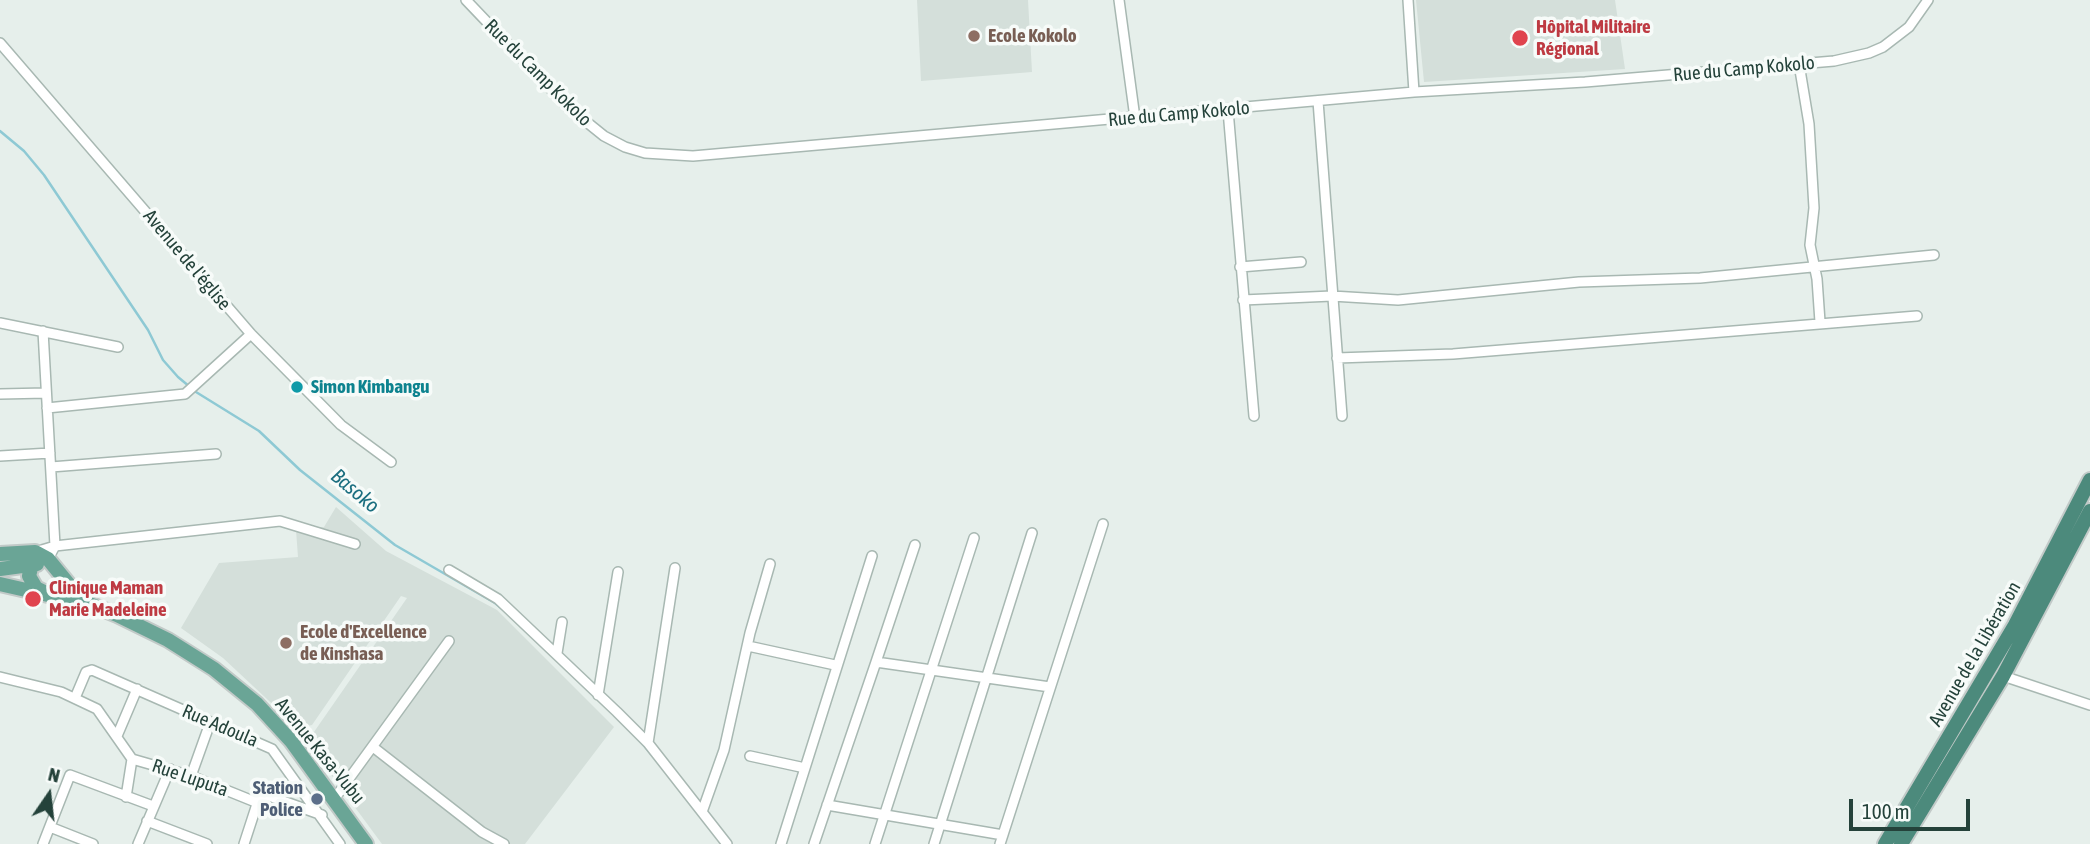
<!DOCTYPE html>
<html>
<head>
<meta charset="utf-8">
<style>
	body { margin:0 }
	#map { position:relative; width:2090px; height:844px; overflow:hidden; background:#e6efeb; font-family:"Asap Condensed",sans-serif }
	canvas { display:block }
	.north { position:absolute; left:14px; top:760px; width:70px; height:70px; -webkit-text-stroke:5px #f7fbf9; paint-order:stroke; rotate:14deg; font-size:19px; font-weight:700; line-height:28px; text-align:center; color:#24423a }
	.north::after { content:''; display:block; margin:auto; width:24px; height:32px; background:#24423a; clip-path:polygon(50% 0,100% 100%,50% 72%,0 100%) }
	.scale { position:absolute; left:1849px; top:799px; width:121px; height:32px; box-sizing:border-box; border:4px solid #24423a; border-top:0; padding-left:9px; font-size:21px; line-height:24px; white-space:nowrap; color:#24423a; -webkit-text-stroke:5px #f7fbf9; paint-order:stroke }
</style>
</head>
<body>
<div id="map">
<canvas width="2090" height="844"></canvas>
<div class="north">N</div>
<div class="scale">100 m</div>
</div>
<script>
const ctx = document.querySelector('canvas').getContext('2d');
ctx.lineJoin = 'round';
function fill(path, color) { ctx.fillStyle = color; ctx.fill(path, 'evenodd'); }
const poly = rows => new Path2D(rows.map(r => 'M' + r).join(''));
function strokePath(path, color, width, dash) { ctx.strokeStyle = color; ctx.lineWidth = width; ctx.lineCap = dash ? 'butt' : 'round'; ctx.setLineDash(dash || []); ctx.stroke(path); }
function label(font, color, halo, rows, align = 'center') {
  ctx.font = font + ' "Asap Condensed",sans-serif'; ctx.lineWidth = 7; ctx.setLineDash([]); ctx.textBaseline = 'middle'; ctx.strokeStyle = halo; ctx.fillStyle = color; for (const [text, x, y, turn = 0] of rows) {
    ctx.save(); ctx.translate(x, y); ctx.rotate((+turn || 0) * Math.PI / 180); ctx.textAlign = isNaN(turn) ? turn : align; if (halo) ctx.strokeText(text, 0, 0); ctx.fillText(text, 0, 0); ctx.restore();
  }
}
fill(poly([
	[917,0,1028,0,1032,72,921,81],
	[1416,0,1615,0,1625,69,1424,82],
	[336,507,386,551,497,610,614,727,525,844,382,844,307,742,407,598,401,596,312,725,298,728,223,658,181,628,219,563,298,557,296,530,324,527]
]), '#d4dfda');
strokePath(poly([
	[0,131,24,151,44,175,148,330,163,360,178,377,196,392,259,431,300,470,395,545,495,603,506,612],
	[642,743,651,754]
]), '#8ec9d4', 2.5);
const minor = poly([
	[466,0,568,107,604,136,625,147,645,153,693,156,1414,92,1585,82,1834,61,1869,53,1883,47,1909,27,1928,0],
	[1119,0,1135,118],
	[1408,0,1414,92],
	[0,43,251,334,341,425,391,462],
	[1799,64,1809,124,1814,208,1810,245,1817,279,1820,322],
	[1318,101,1342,416],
	[1228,110,1254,416],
	[1240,267,1301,262],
	[1243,300,1332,296,1398,300,1579,282,1700,278,1934,255],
	[0,323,118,347],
	[43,331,55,546,280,521,355,544],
	[1337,358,1453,354,1917,316],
	[0,394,46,393],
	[47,408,185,394,251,334],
	[0,456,50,453],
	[51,467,216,454],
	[35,552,55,546,48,559],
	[449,570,498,599,617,712,648,743,727,844],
	[748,646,835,665],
	[557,653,562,622],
	[876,662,915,545],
	[2003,676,2090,705],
	[0,677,61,692,97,709,132,759,191,776,253,801,269,796,322,815],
	[598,695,618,572],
	[75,698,86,672,92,670,272,749,340,844],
	[117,736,137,689],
	[648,743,675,568],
	[373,747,482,832,504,844],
	[750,756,805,768],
	[191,776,210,723],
	[126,797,132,759],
	[335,798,449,641],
	[827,805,1003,835],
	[702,812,724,750,750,633,770,564],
	[147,821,207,844],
	[50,827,93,844],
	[43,844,70,775,153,806],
	[138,844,170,769],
	[244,844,258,801],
	[781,844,872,556],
	[814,844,876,662,1050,687],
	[875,844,974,538],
	[934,844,1032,533],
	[1000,844,1103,524]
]);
const primary = poly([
	[35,552,29,576,36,588,44,592],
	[0,554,35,552,48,559,75,592,88,602],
	[0,569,37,564],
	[0,584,92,605,117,615,168,640,214,669,257,704,291,741,366,844]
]);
const trunk = poly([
	[1885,844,2015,625,2090,480],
	[1901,844,2003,676,2090,511]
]);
strokePath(minor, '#a8b8b2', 12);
strokePath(primary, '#c2cac8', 18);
strokePath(trunk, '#c2cac8', 18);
strokePath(minor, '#fff', 9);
strokePath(primary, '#6aa596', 14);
strokePath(trunk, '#4c8a7c', 14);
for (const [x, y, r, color] of [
	[974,36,7,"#8d6e63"],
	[1520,38,9,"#e0444e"],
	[297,387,7,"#0f9aa8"],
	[33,599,9,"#e0444e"],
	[286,643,7,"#8d6e63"],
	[317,799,7,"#5c6f8a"]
]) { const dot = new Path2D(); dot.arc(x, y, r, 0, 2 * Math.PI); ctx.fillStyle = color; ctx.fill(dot); strokePath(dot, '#f7fbf9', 2.5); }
label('bold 19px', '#be3a42', '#f7fbf9', [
	["Hôpital Militaire",1536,27],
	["Régional",1536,49],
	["Clinique Maman",49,588],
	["Marie Madeleine",49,610]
], 'left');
label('bold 19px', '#785e54', '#f7fbf9', [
	["Ecole Kokolo",988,36],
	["Ecole d'Excellence",300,632],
	["de Kinshasa",300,654]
], 'left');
label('19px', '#24423a', '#f7fbf9', [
	["Rue du Camp Kokolo",1744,69,-5],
	["Rue du Camp Kokolo",538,73,45],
	["Rue du Camp Kokolo",1179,114,-5],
	["Avenue de l'église",187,260,50],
	["Avenue de la Libération",1975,654,-60],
	["Rue Adoula",220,726,23],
	["Avenue Kasa-Vubu",320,751,51],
	["Rue Luputa",190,778,19]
]);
label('bold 19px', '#0d838f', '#f7fbf9', [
	["Simon Kimbangu",311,387]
], 'left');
label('bold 19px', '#4e5e75', '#f7fbf9', [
	["Station",303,788],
	["Police",303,810]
], 'right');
label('italic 21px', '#1c6f80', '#f7fbf9', [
	["Basoko",355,491,40]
]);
</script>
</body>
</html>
